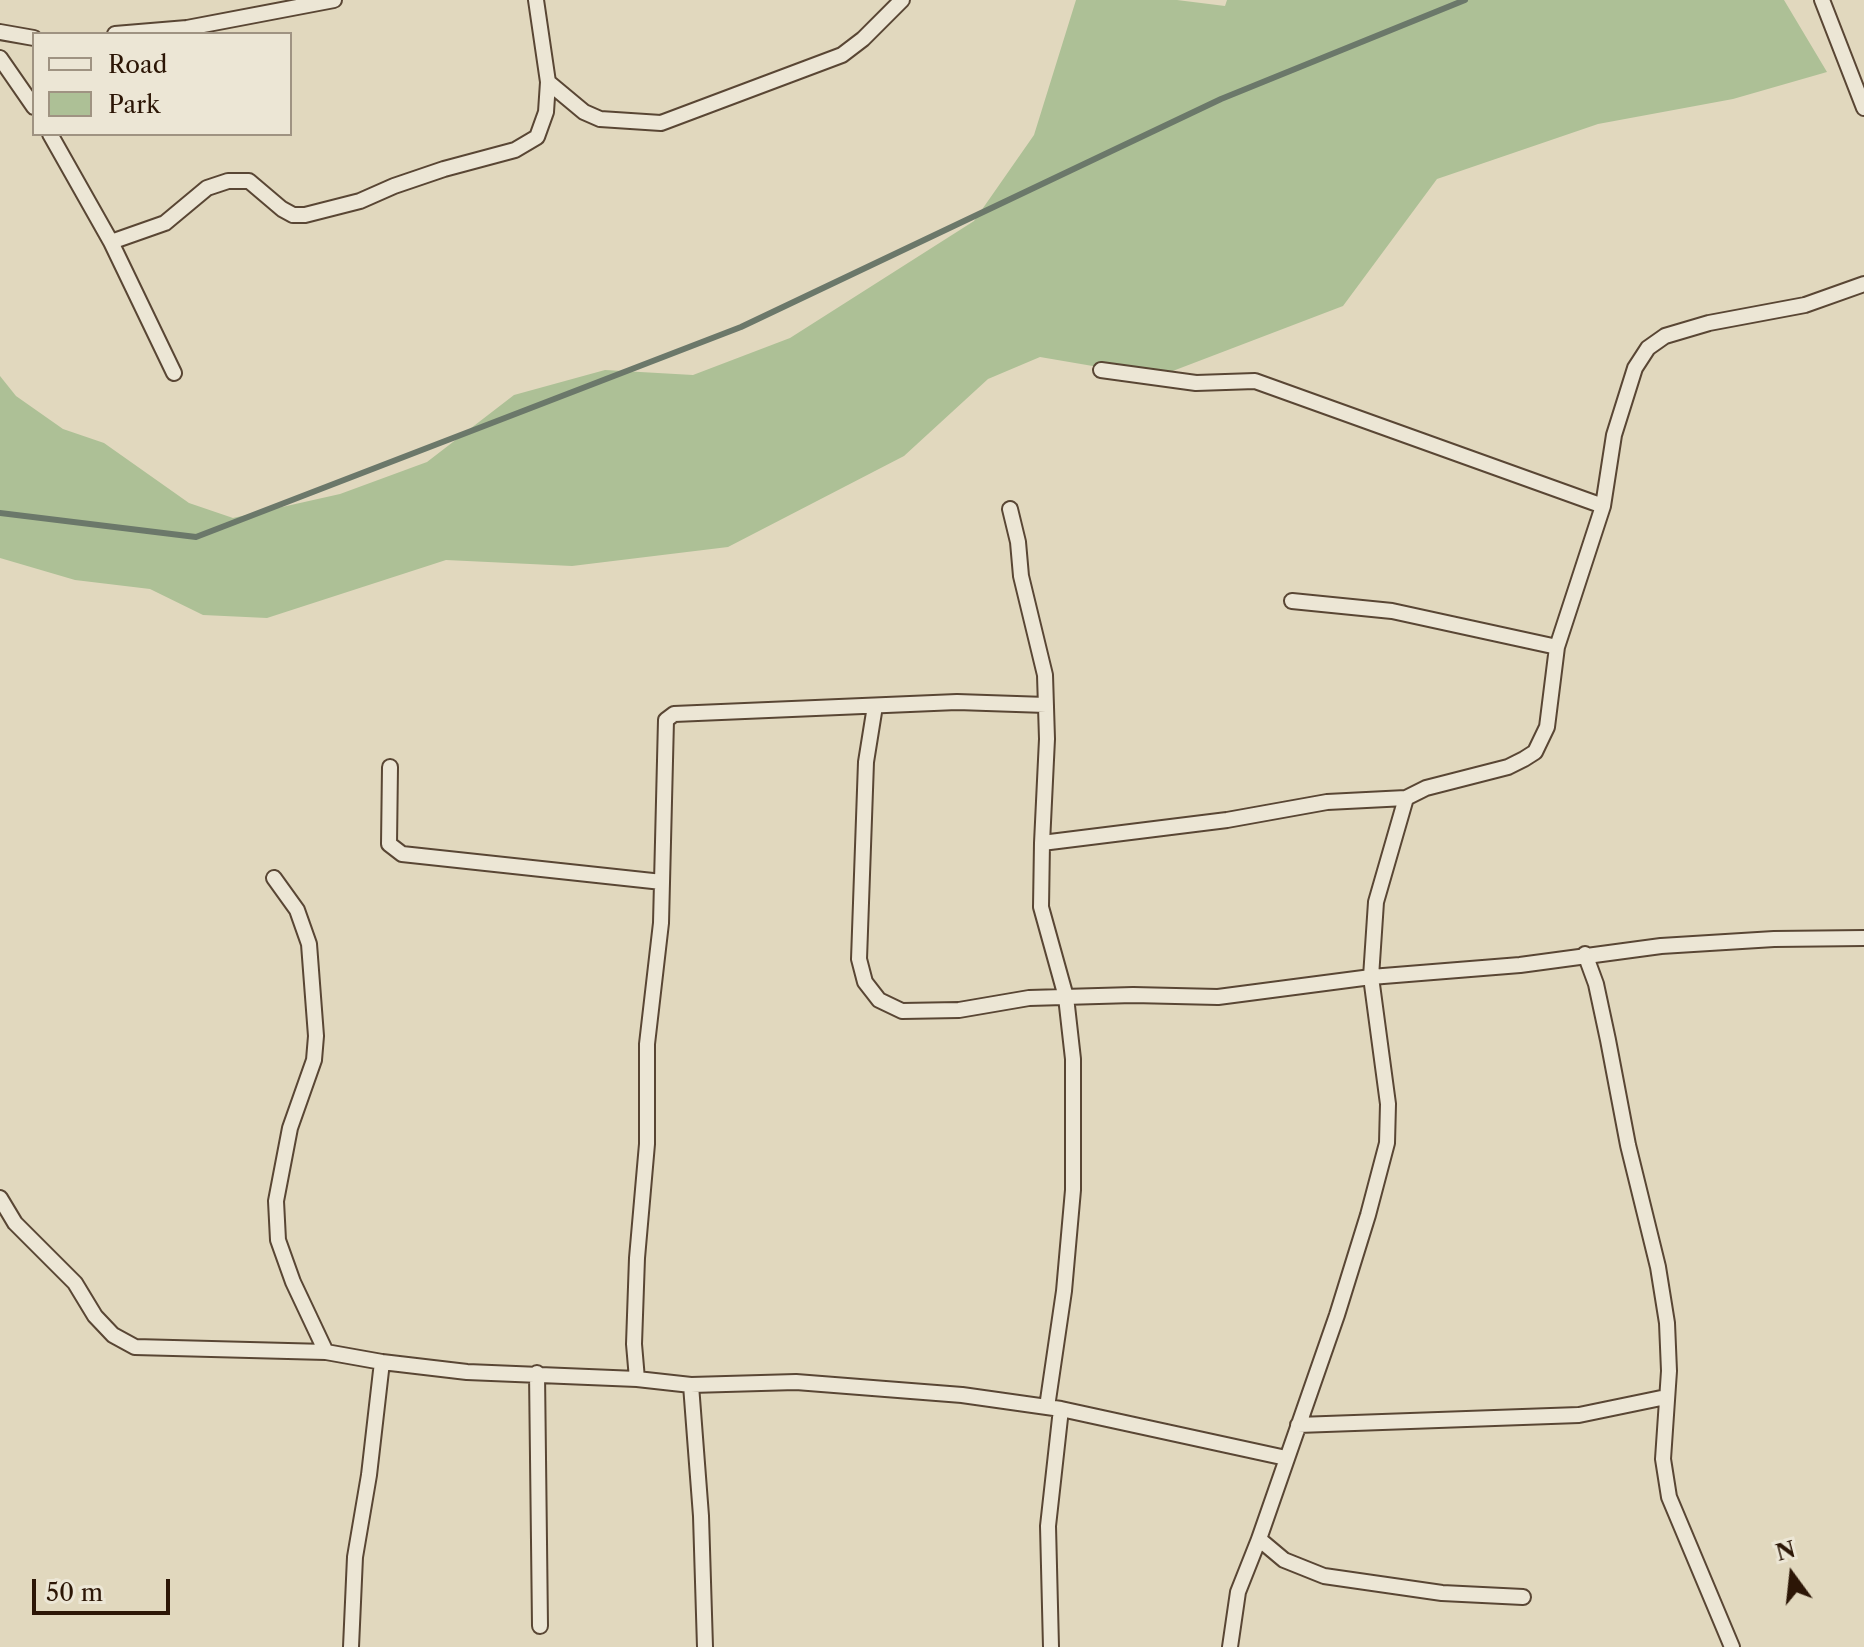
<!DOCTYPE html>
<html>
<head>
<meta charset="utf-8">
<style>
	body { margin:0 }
	#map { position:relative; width:1864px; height:1647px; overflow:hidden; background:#e1d8be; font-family:"Libre Caslon Text",serif }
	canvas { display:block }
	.legend { position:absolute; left:32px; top:32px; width:260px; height:104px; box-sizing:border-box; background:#ece6d5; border:2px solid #9f9382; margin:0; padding:10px 14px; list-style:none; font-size:24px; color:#2c1606 }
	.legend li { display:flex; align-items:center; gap:16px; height:40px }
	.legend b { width:40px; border:2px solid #9f9382 }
	.north { position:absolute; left:1752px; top:1535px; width:80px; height:80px; -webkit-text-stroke:6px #ece6d5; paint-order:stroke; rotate:345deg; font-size:22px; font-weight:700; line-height:32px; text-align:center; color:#2c1606 }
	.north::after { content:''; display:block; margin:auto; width:28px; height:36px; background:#2c1606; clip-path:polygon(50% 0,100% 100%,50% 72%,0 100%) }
	.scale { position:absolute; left:32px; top:1579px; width:138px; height:36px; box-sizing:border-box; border:4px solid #2c1606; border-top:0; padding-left:10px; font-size:24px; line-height:28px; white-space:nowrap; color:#2c1606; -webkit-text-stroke:6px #ece6d5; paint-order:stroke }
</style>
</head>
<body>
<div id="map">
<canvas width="1864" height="1647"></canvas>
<ul class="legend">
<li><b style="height:10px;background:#ece6d5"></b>Road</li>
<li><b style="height:22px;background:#adc096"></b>Park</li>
</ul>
<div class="north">N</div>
<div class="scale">50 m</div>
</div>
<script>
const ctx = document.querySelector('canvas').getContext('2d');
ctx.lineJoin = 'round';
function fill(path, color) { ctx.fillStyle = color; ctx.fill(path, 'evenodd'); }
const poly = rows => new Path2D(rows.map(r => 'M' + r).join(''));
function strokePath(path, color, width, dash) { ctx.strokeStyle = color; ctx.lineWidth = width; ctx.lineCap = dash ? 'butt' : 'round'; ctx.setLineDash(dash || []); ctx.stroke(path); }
fill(poly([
	[1076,0,1177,0,1225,6,1227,0,1784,0,1827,72,1733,99,1598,124,1437,179,1343,306,1157,377,1040,357,988,379,904,456,728,547,572,566,446,560,267,618,203,615,150,589,75,580,0,558,0,376,16,396,63,429,104,443,189,503,233,518,340,494,427,462,514,395,605,370,693,375,790,338,974,221,1034,135]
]), '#adc096');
strokePath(poly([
	[0,513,196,537,741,327,1221,99,1465,0]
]), '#6b786a', 6);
const minor = poly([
	[1822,0,1864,108],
	[0,32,34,38],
	[115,34,187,28,334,0],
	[0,58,34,107],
	[548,82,584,112,600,119,661,123,842,55,863,39,902,0],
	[50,134,111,242,174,373],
	[111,242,165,223,207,188,228,181,249,181,282,209,293,215,305,215,360,201,394,186,444,169,515,150,537,137,546,112,548,82,536,0],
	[1101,370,1196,383,1255,381,1603,506],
	[1010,509,1018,542,1021,576,1045,675,1047,739,1042,843,1041,907,1066,997,1073,1059,1073,1190,1064,1291,1047,1407],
	[1292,601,1392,611,1557,647],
	[875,706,866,762,859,959,865,982,879,1000,902,1011,959,1010,1029,998,1133,995,1218,997,1371,977,1520,965,1661,946,1774,939,1864,938],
	[390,767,389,844,402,854,662,882],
	[1042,843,1227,820,1327,802,1406,798,1426,788,1508,767,1524,759,1535,752,1547,727,1557,647,1603,506,1614,435,1635,368,1648,348,1665,336,1709,323,1805,305,1864,284],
	[274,878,297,910,309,944,316,1036,314,1060,290,1128,276,1201,278,1240,293,1282,326,1352],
	[1585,954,1596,984,1608,1040,1628,1145,1658,1267,1667,1323,1669,1371,1663,1459,1669,1497,1732,1647],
	[0,1198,15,1223,75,1283,95,1316,113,1335,135,1347,326,1352,382,1362,467,1372,637,1379,691,1385,796,1382,962,1395,1061,1409,1286,1458],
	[537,1373,540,1626],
	[637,1379,634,1344,637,1258,647,1144,647,1044,661,923,666,720,674,714,957,702,1046,705],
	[691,1385,701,1516,705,1647],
	[1298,1425,1579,1415,1666,1397],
	[1259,1539,1284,1560,1324,1576,1442,1593,1523,1597],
	[351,1647,355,1557,369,1475,382,1362],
	[1051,1647,1048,1526,1061,1409],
	[1230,1647,1238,1592,1259,1539,1337,1315,1368,1215,1387,1143,1388,1104,1371,977,1376,902,1406,798]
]);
strokePath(minor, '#594634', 18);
strokePath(minor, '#ece6d5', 14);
</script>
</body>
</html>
